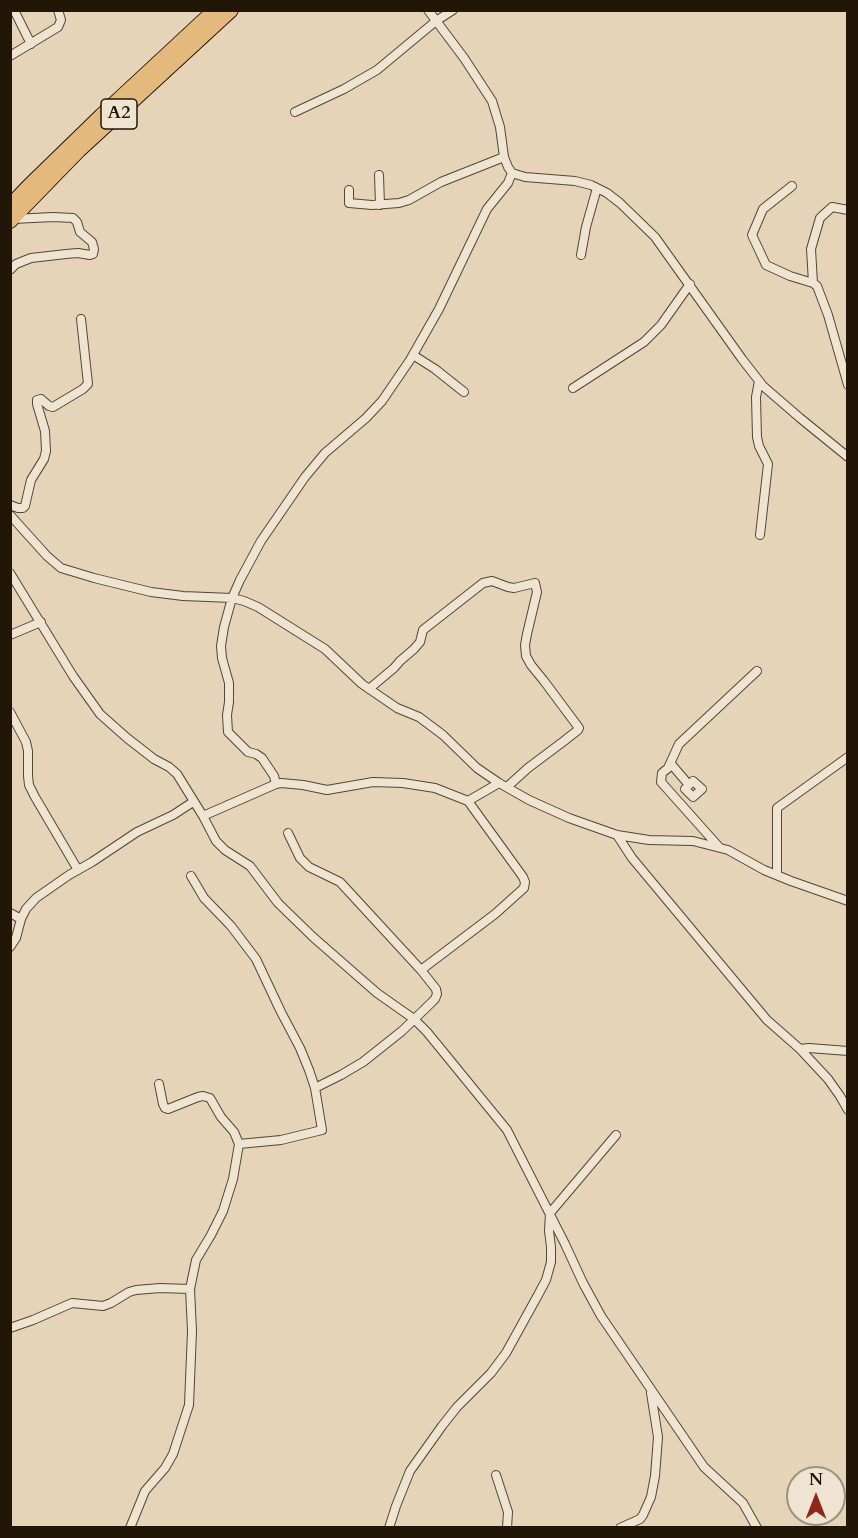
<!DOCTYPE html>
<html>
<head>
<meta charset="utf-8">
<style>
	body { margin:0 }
	#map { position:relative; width:858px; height:1538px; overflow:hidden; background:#e6d4b8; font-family:Cardo,serif }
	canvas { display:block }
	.frame { position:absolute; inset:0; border:12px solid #221607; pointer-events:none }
	.north { position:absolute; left:786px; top:1466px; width:60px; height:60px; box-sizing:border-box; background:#efe3d1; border:2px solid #9d9180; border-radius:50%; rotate:0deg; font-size:16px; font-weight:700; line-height:24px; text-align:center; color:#221607 }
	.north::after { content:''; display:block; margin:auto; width:21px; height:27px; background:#8f2418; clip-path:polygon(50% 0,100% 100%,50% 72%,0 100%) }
</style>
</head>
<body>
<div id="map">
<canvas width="858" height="1538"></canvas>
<div class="frame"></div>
<div class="north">N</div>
</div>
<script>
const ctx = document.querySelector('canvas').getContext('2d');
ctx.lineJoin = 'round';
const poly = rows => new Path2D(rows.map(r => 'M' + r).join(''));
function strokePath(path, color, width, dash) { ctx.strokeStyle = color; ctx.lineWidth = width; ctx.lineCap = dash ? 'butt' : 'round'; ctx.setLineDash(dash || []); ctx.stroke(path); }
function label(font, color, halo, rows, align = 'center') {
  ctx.font = font + ' Cardo,serif'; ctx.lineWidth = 5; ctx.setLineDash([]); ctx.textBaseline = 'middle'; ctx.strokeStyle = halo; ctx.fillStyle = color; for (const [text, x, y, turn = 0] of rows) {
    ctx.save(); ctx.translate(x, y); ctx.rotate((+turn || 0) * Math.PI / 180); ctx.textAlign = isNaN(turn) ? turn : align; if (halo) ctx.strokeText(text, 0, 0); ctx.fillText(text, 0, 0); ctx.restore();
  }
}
const street = poly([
	[14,10,31,44],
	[10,56,58,27,61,20,58,10],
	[295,112,344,89,377,70,436,21,453,10],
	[512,173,525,177,575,181,591,185,607,193,620,203,655,237,742,359,763,386,800,418,848,457],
	[379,175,380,205],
	[792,186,763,209,752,235,766,265,790,276,813,283,817,286,828,315,848,385],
	[349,190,349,203,372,205,399,203,409,200,441,182,504,157],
	[581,255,586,227,597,188],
	[10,270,16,264,31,258,66,254,78,253,90,255,93,254,94,249,92,242,80,232,77,222,73,218,53,217,13,219],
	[813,283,811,249,820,218,832,207,848,210],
	[413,355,435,369,464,392],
	[759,381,756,397,757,437,759,446,768,464,760,535],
	[573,388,644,342,661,325,690,284],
	[10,505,18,508,23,508,25,506,31,480,44,459,46,451,45,431,37,404,37,400,41,399,49,406,53,407,83,389,88,384,81,319],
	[10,515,47,556,61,568,94,578,151,592,183,596,232,598,244,601,258,607,325,649,362,684,397,708,419,717,443,735,477,768,499,783,529,800,569,818,617,835,649,840,693,841,728,850,764,870,791,881,848,901],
	[10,573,73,676,100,714,127,738,154,759,169,767,177,774,203,816,216,841,225,850,250,866,278,903,313,937,377,993,414,1019,427,1032,507,1130,565,1244,583,1283,601,1316,704,1467,743,1503,757,1528],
	[10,635,41,622],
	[369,689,394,668,400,661,414,649,420,642,423,630,483,583,492,581,508,587,514,588,535,583,537,592,527,634,525,645,526,656,531,665,544,681,579,728,578,730,564,741,528,768,507,787],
	[10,712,26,742,28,751,28,776,29,785,35,797,78,870],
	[668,768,679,744,757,671],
	[276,784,274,776,262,758,256,754,248,752,228,732,227,715,229,702,229,683,222,658,221,646,224,627,232,598,240,580,261,541,305,477,325,453,366,418,382,401,410,360,439,309,487,209,508,183,512,173,508,167,504,157,500,127,492,101,464,58,428,10],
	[689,785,685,789,693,797,702,789,693,781,689,785,672,765,662,773,661,782,719,847],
	[203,816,276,784,281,783,303,785,327,790,373,782,403,783,435,788,468,801],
	[288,833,300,858,309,867,340,882,421,970],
	[617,835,632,858,767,1020,800,1049],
	[777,875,777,808,848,757],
	[10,913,21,919],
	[10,947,16,938,21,919,26,909,36,898,69,875,92,862,137,832,173,815,193,802],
	[848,1051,809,1048,800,1049,828,1079,840,1096,848,1110],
	[159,1084,163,1104,165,1108,168,1109,198,1097,203,1096,210,1098,221,1117,234,1132,239,1144],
	[315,1088,341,1075,363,1062,402,1031,430,1004,435,999,437,994,436,989,421,970,495,914,524,888,525,882,523,877,468,801,499,783],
	[10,1328,33,1320,72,1303,103,1306,111,1303,129,1292,136,1290,160,1288,190,1289,196,1260,211,1235,223,1211,233,1179,239,1144,281,1140,322,1130,315,1088,309,1070,300,1048,281,1012,256,959,231,926,204,898,191,876],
	[496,1475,508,1512,507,1528],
	[130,1528,145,1491,165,1468,173,1454,189,1405,192,1331,190,1289],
	[389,1528,396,1506,410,1471,442,1426,457,1407,491,1373,506,1353,538,1295,546,1280,551,1262,551,1247,549,1231,550,1213,616,1135],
	[620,1528,640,1519,643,1515,651,1497,655,1476,658,1437,651,1393]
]);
const highway = poly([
	[10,206,28,187,102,115,215,10],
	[10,221,79,150,231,10]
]);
strokePath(street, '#534633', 10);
strokePath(highway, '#221607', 16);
strokePath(street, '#efe3d1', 8);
strokePath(highway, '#e3ba7c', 14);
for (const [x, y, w] of [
	[119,114,36]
]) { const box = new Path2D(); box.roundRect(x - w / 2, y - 15, w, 30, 4.5); ctx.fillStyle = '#efe3d1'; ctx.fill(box); strokePath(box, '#221607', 1.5); }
label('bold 18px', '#221607', null, [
	["A2",119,114]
]);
</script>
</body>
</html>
